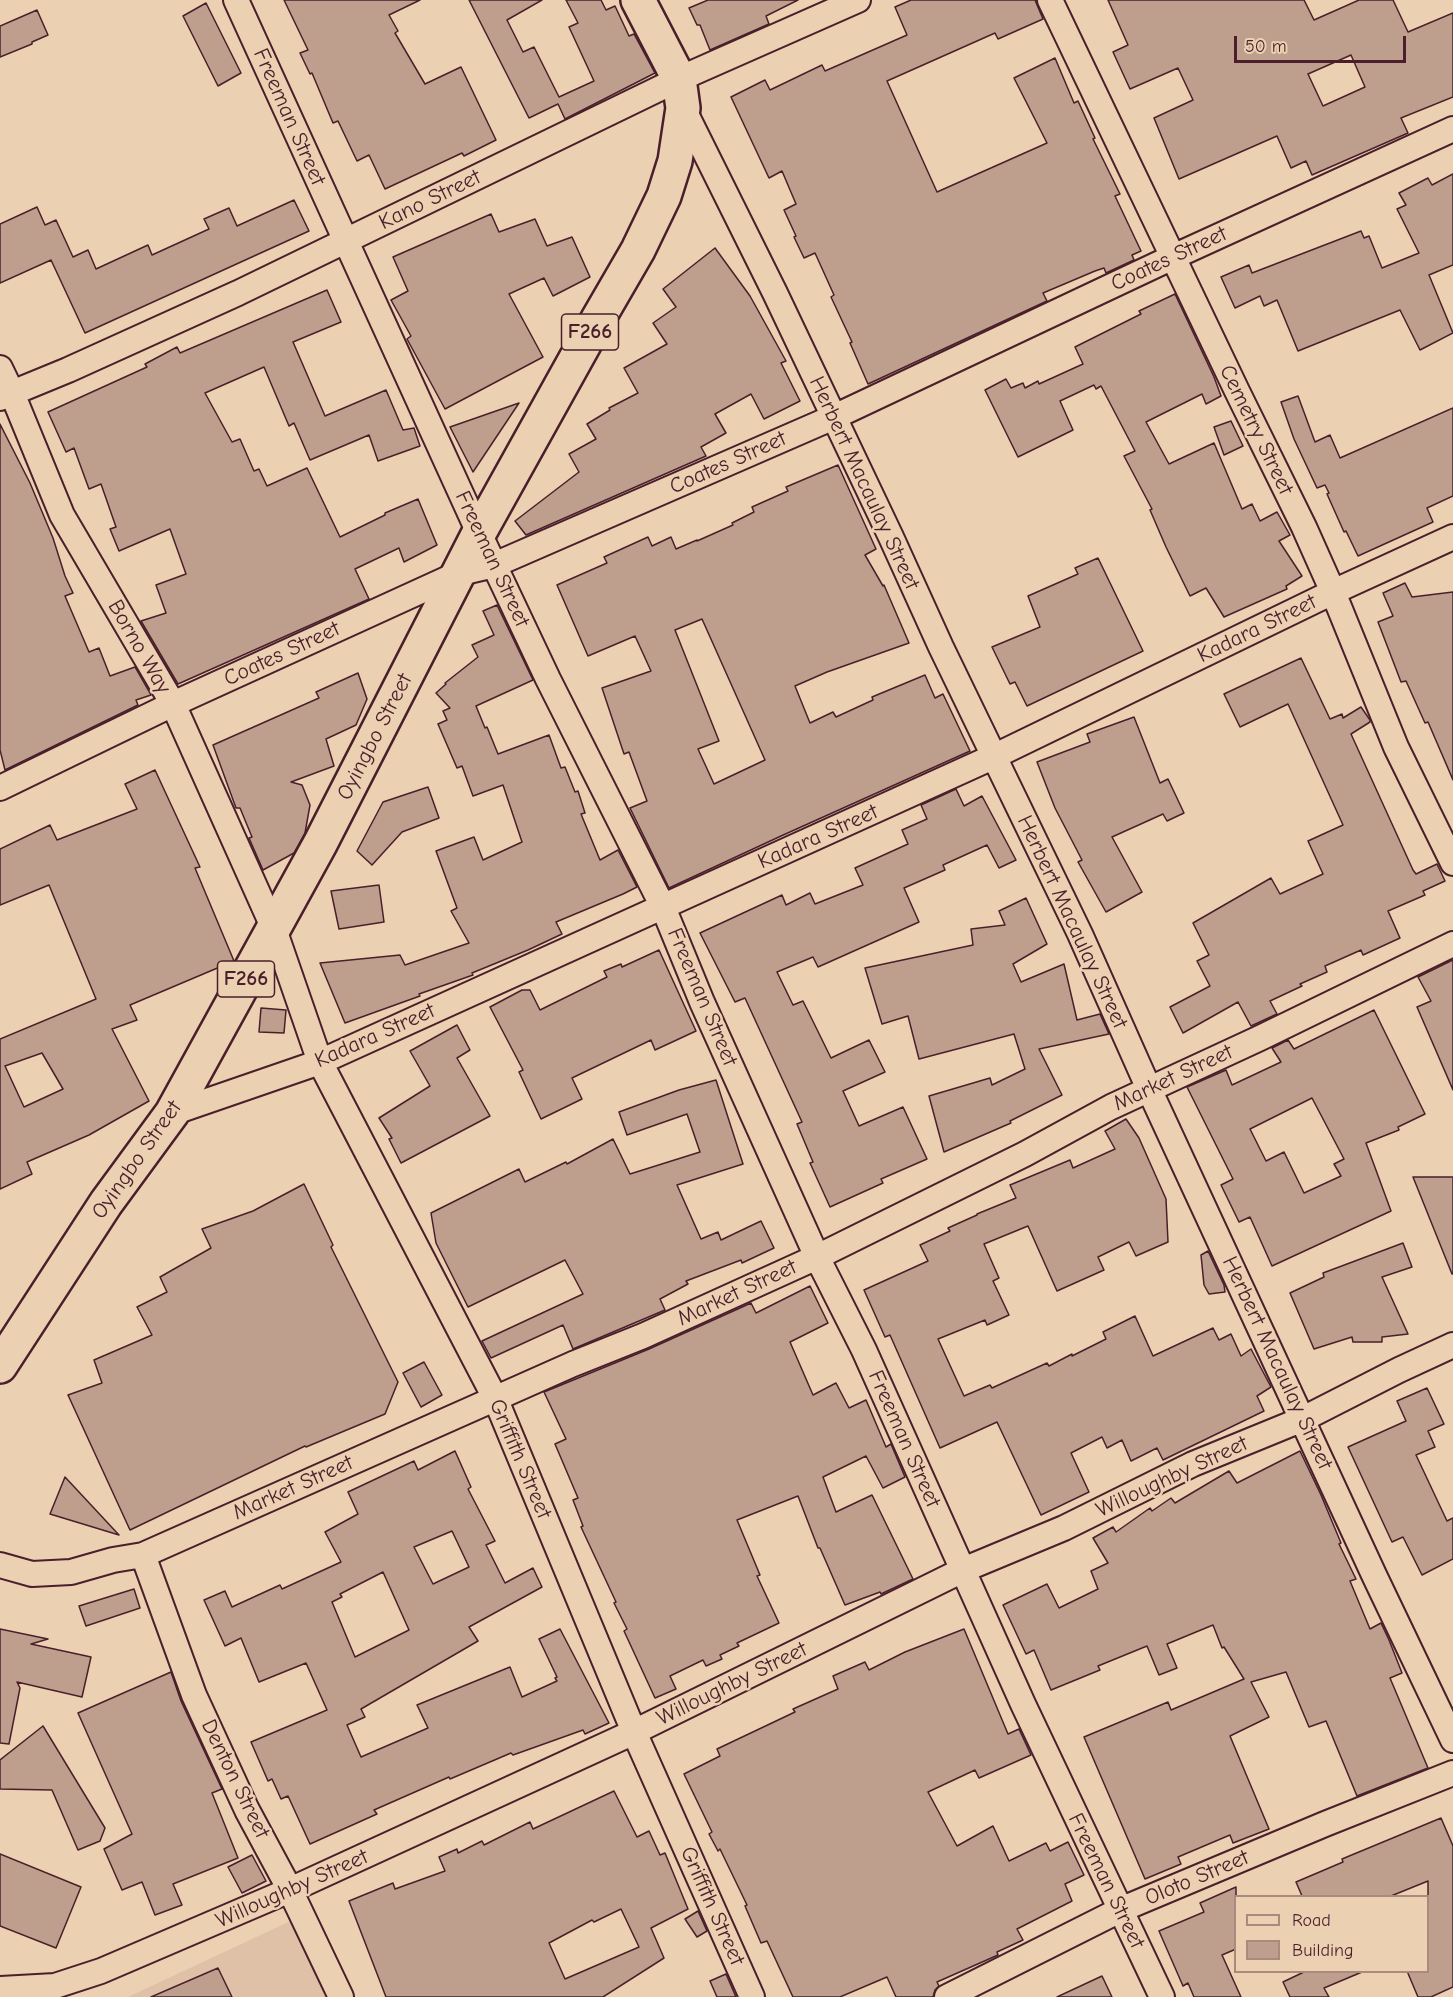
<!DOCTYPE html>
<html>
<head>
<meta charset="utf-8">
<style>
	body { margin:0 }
	#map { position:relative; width:1453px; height:1997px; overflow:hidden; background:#ebd0b2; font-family:"Comic Neue",sans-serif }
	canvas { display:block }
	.legend { position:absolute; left:1234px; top:1895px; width:195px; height:78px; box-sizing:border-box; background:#ebd0b2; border:2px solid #ab897c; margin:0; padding:8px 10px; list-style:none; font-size:18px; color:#4a1f2b }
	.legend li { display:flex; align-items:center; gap:12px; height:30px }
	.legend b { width:30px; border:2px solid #ab897c }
	.scale { position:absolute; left:1234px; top:36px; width:172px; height:27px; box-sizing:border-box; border:3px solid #4a1f2b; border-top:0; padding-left:8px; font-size:18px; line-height:21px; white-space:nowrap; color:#4a1f2b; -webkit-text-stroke:4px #ebd0b2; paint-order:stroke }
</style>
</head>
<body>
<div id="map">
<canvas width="1453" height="1997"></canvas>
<ul class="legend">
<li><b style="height:8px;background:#ebd0b2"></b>Road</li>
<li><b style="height:16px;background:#be9f8d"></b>Building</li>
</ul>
<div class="scale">50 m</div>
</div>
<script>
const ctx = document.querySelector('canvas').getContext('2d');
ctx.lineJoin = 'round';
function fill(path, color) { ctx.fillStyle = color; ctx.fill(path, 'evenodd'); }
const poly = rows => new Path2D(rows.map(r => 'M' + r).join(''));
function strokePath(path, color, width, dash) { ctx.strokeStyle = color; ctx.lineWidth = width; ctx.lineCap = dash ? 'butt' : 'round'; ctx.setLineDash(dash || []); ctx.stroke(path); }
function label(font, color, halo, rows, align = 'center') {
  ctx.font = font + ' "Comic Neue",sans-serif'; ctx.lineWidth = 5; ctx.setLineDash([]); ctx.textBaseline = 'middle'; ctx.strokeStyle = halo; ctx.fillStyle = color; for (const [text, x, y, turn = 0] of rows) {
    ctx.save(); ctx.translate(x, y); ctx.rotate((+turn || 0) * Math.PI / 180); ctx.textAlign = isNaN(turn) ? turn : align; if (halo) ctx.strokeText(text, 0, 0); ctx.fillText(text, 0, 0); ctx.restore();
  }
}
fill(poly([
	[295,1919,346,1997,128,1997]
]), '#dec1a7');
const building = poly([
	[284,0,420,0,389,15,398,31,395,33,425,84,461,67,496,140,464,156,462,153,385,189,369,155,357,161,338,121,333,123,312,73,310,74,300,53,308,50,284,0],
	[469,0,542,0,507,20,523,52,534,47,559,97,594,81,569,27,578,23,566,0,601,0,606,10,615,6,629,36,634,34,655,73,565,119,558,104,529,118,469,0],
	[708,0,798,0,766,16,769,24,710,50,700,25,697,25,689,8,708,0],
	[911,0,1035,0,1043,19,998,39,995,33,887,81,937,192,1047,143,1014,78,1055,58,1074,103,1078,101,1095,138,1093,139,1120,194,1115,196,1141,251,1132,255,1134,260,1106,273,1104,268,1095,271,1043,293,1047,301,868,384,850,343,852,342,831,297,834,295,815,253,804,258,794,237,796,236,784,210,796,204,782,171,769,178,731,97,765,80,770,90,822,65,825,71,907,35,895,7,911,0],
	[1108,0,1304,0,1314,20,1359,0,1393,0,1408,32,1453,13,1453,97,1401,118,1408,133,1312,175,1306,161,1291,168,1277,136,1179,179,1154,118,1193,100,1178,68,1130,89,1113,52,1128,45,1108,0],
	[1351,55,1365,87,1323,106,1308,74,1351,55],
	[206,3,241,73,218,86,183,16,206,3],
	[37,10,48,35,32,42,32,44,0,57,0,26,37,10],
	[1453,174,1453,265,1429,275,1453,333,1420,350,1400,310,1298,351,1277,300,1264,306,1260,296,1235,308,1221,277,1249,265,1252,273,1361,231,1364,238,1369,236,1382,268,1419,253,1397,209,1406,205,1399,193,1428,178,1432,185,1453,174],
	[294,200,309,231,85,333,51,260,0,283,0,224,37,207,45,225,56,220,73,257,88,250,96,269,148,245,152,255,209,229,204,219,229,208,237,226,294,200],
	[491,214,499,232,535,219,547,246,572,237,590,277,553,296,544,278,509,294,543,357,445,409,407,339,411,336,391,300,408,291,393,257,491,214],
	[715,248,750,296,786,361,781,363,800,401,764,419,751,394,715,414,726,433,701,447,706,456,526,535,515,521,579,472,569,454,596,439,587,424,610,410,609,408,638,393,624,368,667,344,653,323,676,307,663,289,715,248],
	[327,290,341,322,293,342,325,416,386,390,403,430,414,428,420,446,378,461,369,435,310,460,294,423,289,426,264,367,205,393,232,442,240,439,254,471,259,469,267,486,307,468,340,537,385,515,385,513,418,499,437,545,404,562,399,548,355,569,369,599,178,684,141,621,166,613,156,585,186,574,170,529,119,551,110,529,116,527,101,484,89,489,74,448,66,452,48,412,147,367,145,364,177,347,180,353,327,290],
	[1175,294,1214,377,1221,396,1206,404,1202,394,1146,422,1169,464,1214,443,1242,509,1252,504,1260,521,1277,512,1290,535,1279,541,1302,576,1286,586,1287,589,1224,617,1206,588,1190,596,1166,547,1150,510,1152,509,1124,456,1135,451,1101,386,1096,389,1094,385,1060,401,1073,430,1018,457,985,390,1006,379,1011,388,1023,383,1025,388,1038,381,1039,384,1083,364,1075,347,1141,314,1139,311,1175,294],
	[1298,396,1315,442,1330,435,1340,458,1453,408,1453,496,1427,508,1433,522,1358,556,1346,531,1344,532,1327,494,1329,493,1325,485,1317,488,1294,439,1281,402,1298,396],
	[519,403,473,472,450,427,519,403],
	[1231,421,1243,446,1224,455,1214,427,1231,421],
	[0,424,30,483,53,538,65,576,73,593,65,596,89,652,99,648,110,676,135,667,151,695,136,700,138,705,5,770,0,750,0,424],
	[838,465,876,549,865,555,883,586,884,585,909,643,827,672,795,686,810,723,833,712,836,717,873,700,872,697,925,675,935,698,943,694,970,751,781,836,669,888,630,808,647,801,629,752,624,754,602,688,651,671,635,636,588,656,557,585,607,563,604,557,648,537,652,546,671,537,676,549,697,540,697,541,733,525,732,523,754,512,752,507,788,491,786,487,838,465],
	[702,619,765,760,714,784,698,749,719,741,675,630,702,619],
	[1098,558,1143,651,1027,706,1015,682,1010,684,992,647,1040,627,1028,596,1078,574,1075,568,1098,558],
	[1405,583,1412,597,1453,592,1453,780,1428,722,1425,723,1406,681,1401,682,1378,622,1393,616,1383,593,1405,583],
	[497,605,533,680,476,706,485,728,487,727,498,754,549,735,561,768,565,767,575,792,578,791,585,813,581,814,600,860,618,850,637,887,623,894,556,922,562,934,528,950,472,973,473,975,419,994,420,996,345,1023,320,963,400,955,405,965,469,943,451,911,457,908,436,851,474,837,483,860,522,842,503,785,473,796,462,766,457,768,438,724,447,720,443,711,450,708,436,693,446,684,445,683,478,657,472,645,494,635,483,611,497,605],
	[1301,658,1330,719,1342,714,1343,718,1361,707,1370,720,1370,722,1351,734,1413,870,1416,874,1437,864,1445,881,1423,891,1425,895,1388,911,1400,938,1363,955,1361,950,1325,966,1327,972,1300,984,1302,986,1270,1001,1277,1014,1251,1026,1238,1002,1183,1033,1170,1007,1210,986,1197,961,1209,955,1193,923,1271,878,1280,894,1323,874,1308,841,1343,825,1288,704,1240,727,1224,694,1301,658],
	[358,673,367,699,356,725,326,739,334,766,291,782,302,785,310,805,305,833,294,853,263,870,249,838,252,837,240,808,236,808,213,745,319,698,316,692,358,673],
	[1134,717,1160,783,1168,779,1184,813,1167,821,1163,814,1112,837,1142,892,1106,912,1078,862,1082,860,1055,808,1037,762,1090,742,1087,734,1134,717],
	[155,770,200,867,195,868,234,961,130,1005,137,1020,112,1029,149,1101,89,1135,27,1162,32,1174,0,1189,0,1039,96,999,49,885,0,905,0,849,50,825,57,840,137,809,125,784,155,770],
	[42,1053,63,1089,24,1107,5,1066,42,1053],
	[428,787,439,818,402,832,372,865,357,851,383,802,428,787],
	[956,789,964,806,982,796,1016,860,999,868,987,845,943,865,945,870,904,888,919,922,818,967,813,957,777,972,793,1005,803,1001,831,1058,869,1040,885,1072,843,1091,859,1126,903,1107,927,1159,881,1179,883,1183,830,1207,810,1163,813,1162,797,1124,802,1122,745,998,735,1002,700,933,782,895,786,905,810,893,815,904,863,885,855,868,908,844,902,830,927,819,921,805,956,789],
	[379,885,384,922,339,929,331,891,379,885],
	[1026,898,1047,944,1013,964,1021,982,1064,964,1077,1020,1100,1014,1109,1034,1039,1049,1062,1095,1010,1121,1011,1123,944,1152,929,1096,990,1078,992,1085,1025,1069,1014,1034,919,1059,908,1016,882,1024,865,968,973,945,971,929,1005,925,999,911,1026,898],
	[659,950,696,1031,655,1050,651,1040,572,1078,582,1099,541,1119,519,1072,523,1070,490,1007,522,990,530,990,540,1010,607,977,604,971,621,964,622,967,659,950],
	[1453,960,1453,1090,1417,1007,1431,1001,1418,977,1453,960],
	[261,1008,286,1010,284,1033,259,1032,261,1008],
	[1374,1010,1425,1114,1398,1127,1399,1130,1366,1143,1391,1211,1272,1266,1250,1217,1239,1222,1221,1185,1233,1179,1187,1087,1226,1070,1232,1085,1281,1062,1272,1048,1288,1040,1294,1049,1374,1010],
	[1312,1098,1344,1159,1334,1164,1341,1176,1304,1193,1284,1152,1266,1161,1250,1129,1312,1098],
	[457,1025,470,1050,457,1058,490,1116,401,1163,389,1139,392,1138,379,1118,430,1086,410,1051,457,1025],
	[716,1080,743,1164,677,1185,701,1239,718,1232,721,1240,761,1221,774,1248,742,1263,741,1260,686,1281,688,1284,660,1299,665,1310,573,1349,563,1325,491,1358,482,1341,583,1294,565,1260,468,1307,436,1243,431,1213,519,1169,525,1182,566,1162,567,1164,613,1139,630,1174,700,1152,687,1114,627,1135,619,1112,679,1090,716,1080],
	[1126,1119,1139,1138,1166,1199,1168,1242,1136,1256,1129,1242,1098,1257,1104,1270,1057,1291,1028,1226,984,1244,999,1278,993,1281,1009,1315,987,1325,985,1320,938,1339,964,1396,990,1385,992,1388,1047,1363,1049,1366,1072,1354,1072,1356,1106,1339,1103,1332,1135,1316,1153,1356,1213,1328,1219,1340,1231,1334,1241,1356,1251,1349,1271,1387,1257,1396,1264,1411,1163,1460,1157,1448,1131,1461,1122,1440,1107,1448,1102,1437,1071,1453,1089,1492,1041,1515,997,1422,940,1448,890,1335,885,1337,864,1290,928,1261,920,1245,950,1231,948,1228,977,1215,977,1214,1016,1198,1010,1185,1070,1160,1073,1168,1115,1149,1105,1131,1126,1119],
	[1413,1177,1453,1177,1453,1274,1452,1274,1413,1177],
	[304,1184,333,1245,331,1247,398,1382,385,1414,306,1447,305,1446,130,1530,68,1395,102,1383,94,1360,152,1335,137,1307,167,1292,160,1277,211,1248,202,1229,253,1211,304,1184],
	[1403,1243,1412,1267,1382,1277,1408,1334,1382,1337,1382,1342,1353,1342,1352,1337,1314,1349,1290,1293,1324,1277,1323,1273,1403,1243],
	[1208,1251,1224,1285,1225,1292,1209,1294,1204,1285,1201,1255,1208,1251],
	[810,1286,828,1323,790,1342,813,1395,836,1383,849,1408,866,1400,886,1447,891,1444,905,1477,883,1488,866,1456,823,1477,836,1512,872,1495,913,1579,881,1594,880,1592,845,1605,820,1548,818,1548,798,1496,737,1520,760,1575,757,1576,779,1623,737,1643,739,1646,720,1655,722,1659,706,1666,703,1660,670,1676,676,1689,655,1698,624,1631,627,1629,614,1603,616,1602,581,1527,583,1526,573,1500,578,1498,555,1444,566,1439,544,1392,649,1349,751,1303,756,1313,810,1286],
	[424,1362,442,1395,421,1407,403,1373,424,1362],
	[1427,1388,1444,1424,1428,1431,1435,1447,1416,1455,1447,1521,1453,1518,1453,1559,1422,1575,1403,1537,1392,1542,1348,1447,1406,1421,1397,1401,1427,1388],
	[455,1451,471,1487,468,1489,495,1541,486,1545,505,1583,533,1568,542,1587,469,1627,478,1641,361,1709,365,1717,347,1725,361,1757,428,1728,417,1705,510,1667,522,1697,557,1681,555,1678,557,1677,539,1639,560,1629,609,1723,585,1734,583,1730,513,1755,511,1753,450,1779,449,1777,374,1810,377,1814,310,1844,288,1796,281,1799,272,1779,268,1781,251,1742,327,1710,306,1663,259,1682,241,1638,225,1646,204,1600,225,1591,232,1607,280,1585,282,1589,341,1562,325,1532,358,1514,348,1492,414,1461,418,1470,455,1451],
	[452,1531,469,1567,433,1584,414,1547,452,1531],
	[383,1572,409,1630,355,1657,332,1602,342,1597,340,1594,383,1572],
	[1300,1451,1321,1495,1341,1543,1339,1544,1356,1579,1350,1581,1370,1629,1381,1623,1389,1640,1402,1673,1390,1678,1428,1768,1357,1796,1326,1721,1309,1727,1286,1672,1251,1682,1269,1717,1230,1736,1269,1829,1233,1843,1230,1835,1178,1857,1181,1864,1145,1879,1084,1737,1168,1702,1171,1710,1244,1679,1224,1647,1222,1648,1213,1625,1167,1644,1177,1668,1159,1675,1147,1646,1098,1666,1100,1670,1051,1690,1034,1650,1026,1654,1003,1605,1047,1584,1059,1608,1098,1589,1091,1571,1108,1563,1093,1538,1113,1527,1116,1532,1150,1508,1152,1511,1171,1498,1175,1503,1229,1471,1237,1483,1300,1451],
	[65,1477,119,1535,50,1514,65,1477],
	[134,1589,140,1608,86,1626,79,1606,134,1589],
	[0,1629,48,1639,31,1644,91,1657,82,1697,17,1682,20,1688,9,1744,0,1743,0,1629],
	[964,1629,1008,1734,1019,1729,1031,1755,979,1778,975,1770,928,1792,957,1846,993,1826,1009,1861,1046,1843,1050,1851,1068,1842,1084,1875,1065,1884,1072,1901,1017,1929,1023,1940,997,1952,998,1955,937,1982,939,1986,935,1990,933,1997,896,1997,887,1977,840,1997,793,1997,767,1941,761,1943,745,1906,747,1905,720,1849,718,1851,709,1834,712,1832,684,1774,720,1756,717,1749,795,1712,793,1709,838,1689,833,1676,865,1662,869,1670,905,1652,964,1629],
	[171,1672,181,1701,222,1789,212,1793,238,1858,173,1884,182,1905,155,1915,142,1882,122,1890,104,1849,132,1834,78,1713,171,1672],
	[43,1726,105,1828,100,1841,78,1850,52,1790,0,1789,0,1760,43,1726],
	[614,1791,637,1837,649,1831,660,1855,665,1853,688,1909,651,1928,664,1958,603,1997,386,1997,349,1901,393,1883,395,1889,445,1871,439,1857,457,1849,458,1853,482,1841,484,1845,530,1822,533,1829,614,1791],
	[621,1909,639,1947,565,1979,549,1943,592,1920,594,1922,621,1909],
	[1441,1818,1453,1846,1453,1987,1431,1997,1418,1997,1407,1971,1428,1971,1428,1881,1391,1896,1302,1896,1296,1882,1343,1862,1342,1859,1441,1818],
	[0,1854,81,1887,56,1948,0,1926,0,1854],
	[252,1855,266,1881,242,1893,228,1867,252,1855],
	[1236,1887,1236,1949,1222,1955,1241,1997,1194,1997,1188,1983,1183,1986,1159,1931,1204,1912,1200,1903,1236,1887],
	[698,1911,707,1931,697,1937,685,1919,698,1911],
	[218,1968,232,1997,151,1997,218,1968],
	[1306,1971,1362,1971,1362,1972,1324,1988,1329,1997,1290,1997,1283,1982,1306,1971],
	[726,1974,736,1997,717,1997,710,1981,726,1974],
	[1102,1976,1112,1997,1057,1997,1102,1976]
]);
fill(building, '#be9f8d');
strokePath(building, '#4a1f2b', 1.5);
const street = poly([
	[236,0,479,533,548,679,663,907,702,1002,817,1257,864,1350,1023,1704,1162,1997],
	[1050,0,1237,391,1304,527,1333,592,1396,747,1453,863],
	[683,108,775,293,891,537,941,647,1080,934,1149,1089,1375,1577,1453,1740],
	[0,368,12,393,62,515,173,704,274,929,320,1062,496,1400,634,1732,752,1997],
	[0,398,68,370,238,293,679,79,858,0],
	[0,788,173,704,460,573,494,565,834,417,1173,257,1453,129],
	[172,1113,320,1062,995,756,1333,592,1453,537],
	[143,1555,194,1695,247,1810,290,1890,341,1997],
	[0,1565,32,1574,71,1572,113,1560,143,1555,573,1364,643,1336,817,1257,1025,1154,1111,1107,1260,1038,1453,944],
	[0,1989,55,1986,101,1971,290,1890,634,1732,963,1570,1064,1528,1193,1464,1303,1419,1399,1370,1453,1345],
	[947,1997,1120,1910,1325,1824,1453,1773]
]);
const highway = poly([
	[0,1366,106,1203,172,1113,320,844,479,533,598,319,638,250,664,196,675,161,683,108,679,79,638,0]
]);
strokePath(street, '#4a1f2b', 28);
strokePath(highway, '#4a1f2b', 38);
strokePath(street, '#ebd0b2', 24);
strokePath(highway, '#ebd0b2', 33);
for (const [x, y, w] of [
	[590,332,57],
	[246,979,57]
]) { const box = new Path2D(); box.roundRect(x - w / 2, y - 18, w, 36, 4.5); ctx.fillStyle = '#ebd0b2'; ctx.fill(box); strokePath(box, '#4a1f2b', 1.5); }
label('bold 21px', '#4a1f2b', null, [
	["F266",590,332],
	["F266",246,979]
]);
label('22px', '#4a1f2b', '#ebd0b2', [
	["Freeman Street",289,117,66],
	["Kano Street",430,200,-26],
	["Coates Street",1169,259,-25],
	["Cemetry Street",1256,430,64],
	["Coates Street",728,463,-24],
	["Herbert Macaulay Street",864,483,65],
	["Freeman Street",492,559,65],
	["Kadara Street",1257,629,-26],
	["Borno Way",139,647,60],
	["Coates Street",282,654,-25],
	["Oyingbo Street",375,737,-63],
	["Kadara Street",818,837,-24],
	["Herbert Macaulay Street",1072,922,65],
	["Freeman Street",702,997,67],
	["Kadara Street",375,1036,-24],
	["Market Street",1173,1078,-25],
	["Oyingbo Street",137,1160,-55],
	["Market Street",737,1293,-25],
	["Herbert Macaulay Street",1277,1363,65],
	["Freeman Street",904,1439,66],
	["Griffith Street",520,1459,67],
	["Willoughby Street",1172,1477,-25],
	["Market Street",293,1488,-24],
	["Willoughby Street",732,1684,-26],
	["Denton Street",235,1779,64],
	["Oloto Street",1197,1878,-23],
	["Freeman Street",1106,1881,64],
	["Willoughby Street",292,1889,-24],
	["Griffith Street",712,1906,66]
]);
</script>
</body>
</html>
